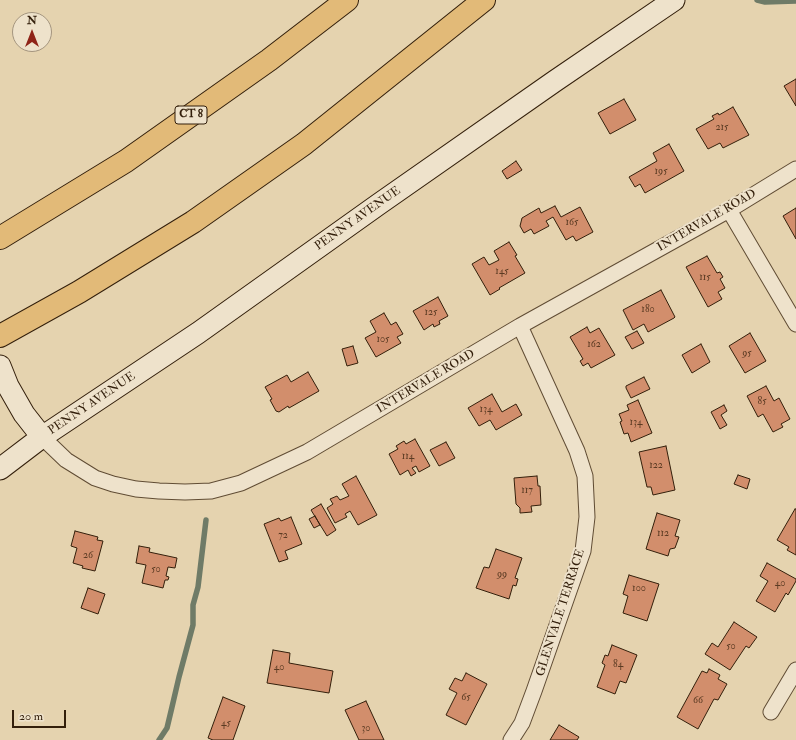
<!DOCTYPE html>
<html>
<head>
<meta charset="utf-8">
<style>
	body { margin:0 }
	#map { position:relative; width:796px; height:740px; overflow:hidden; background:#e5d3af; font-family:"IM FELL Double Pica",serif }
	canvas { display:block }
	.north { position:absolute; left:12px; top:12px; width:40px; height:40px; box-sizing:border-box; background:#eee2cb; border:1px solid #a3947e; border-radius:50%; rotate:0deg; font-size:11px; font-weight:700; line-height:16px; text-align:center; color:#331f0b }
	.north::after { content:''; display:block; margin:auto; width:14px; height:18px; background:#8f2418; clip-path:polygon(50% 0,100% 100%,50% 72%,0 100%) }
	.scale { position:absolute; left:12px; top:710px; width:54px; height:18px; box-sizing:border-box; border:2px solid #331f0b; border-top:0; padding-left:5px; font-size:12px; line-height:14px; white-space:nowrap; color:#331f0b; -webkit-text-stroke:3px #eee2cb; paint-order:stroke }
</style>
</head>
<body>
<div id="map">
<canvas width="796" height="740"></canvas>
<div class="north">N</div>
<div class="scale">20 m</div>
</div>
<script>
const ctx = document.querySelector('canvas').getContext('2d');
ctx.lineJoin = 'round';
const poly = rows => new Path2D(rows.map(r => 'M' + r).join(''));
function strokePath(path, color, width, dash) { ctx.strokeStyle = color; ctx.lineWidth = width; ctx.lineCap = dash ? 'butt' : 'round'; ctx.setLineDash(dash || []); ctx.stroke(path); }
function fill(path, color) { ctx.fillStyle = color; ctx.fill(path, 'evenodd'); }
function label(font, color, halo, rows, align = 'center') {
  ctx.font = font + ' "IM FELL Double Pica",serif'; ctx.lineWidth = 4; ctx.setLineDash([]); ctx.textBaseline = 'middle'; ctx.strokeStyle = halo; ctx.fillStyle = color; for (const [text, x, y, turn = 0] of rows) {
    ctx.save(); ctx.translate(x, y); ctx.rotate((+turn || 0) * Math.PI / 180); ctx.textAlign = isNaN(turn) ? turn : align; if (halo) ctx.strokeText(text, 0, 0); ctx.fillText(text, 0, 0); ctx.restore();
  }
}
strokePath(poly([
	[757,0,765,2,796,1],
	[159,740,167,728,172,707,179,677,193,625,193,605,198,587,206,520]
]), '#6f7b67', 5.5);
const building = poly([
	[796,79,796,106,784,86,796,79],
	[624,99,636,120,610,134,598,113,624,99],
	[733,107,749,135,723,148,720,143,708,149,696,129,714,119,712,116,718,113,719,115,733,107],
	[669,144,684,171,645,193,640,184,635,187,629,177,657,161,653,153,669,144],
	[516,161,522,170,507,179,502,171,516,161],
	[555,206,561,217,580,207,593,232,576,241,573,236,566,240,553,217,546,221,549,226,534,234,531,229,524,233,520,226,522,218,539,208,541,213,555,206],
	[796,208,796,239,783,216,796,208],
	[509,242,517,255,515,256,525,273,499,288,500,289,490,295,472,264,484,257,489,265,499,260,494,251,509,242],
	[707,256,717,273,720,272,723,277,720,279,725,288,718,292,722,299,708,307,686,267,707,256],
	[661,290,675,317,674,318,648,332,644,324,633,330,623,310,661,290],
	[438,297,448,316,439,321,440,324,434,327,433,324,424,330,413,311,438,297],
	[384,313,391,325,396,322,403,334,397,337,401,343,376,357,365,338,376,332,370,321,384,313],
	[587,327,590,333,599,328,615,355,591,368,588,363,583,366,580,361,583,359,570,337,587,327],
	[637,331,644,343,632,349,625,337,637,331],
	[750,333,766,361,745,373,729,346,750,333],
	[701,344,710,362,692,373,682,355,701,344],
	[353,346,358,363,347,366,342,349,353,346],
	[308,372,319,391,289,408,288,406,279,412,276,411,270,400,272,399,265,387,287,375,291,382,308,372],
	[644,377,650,389,631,398,626,388,626,386,644,377],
	[766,386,774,401,779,398,790,419,781,424,783,427,773,432,763,414,758,417,747,396,766,386],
	[492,394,502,412,516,404,522,415,496,430,490,420,479,426,468,408,492,394],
	[638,400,652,433,631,442,628,433,624,434,620,422,622,421,619,414,629,410,627,405,638,400],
	[724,405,727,411,721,415,727,425,720,429,711,412,724,405],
	[415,439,430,466,419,472,416,466,412,468,416,473,411,476,408,470,400,475,389,454,398,449,396,446,404,441,406,444,415,439],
	[446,442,455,458,439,466,430,450,446,442],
	[666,446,675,490,653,495,651,487,647,487,639,452,666,446],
	[738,475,750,479,747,489,734,484,738,475],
	[356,476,377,515,358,525,350,511,345,514,347,517,335,523,327,508,333,504,330,499,337,496,340,500,349,496,342,484,356,476],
	[537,476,538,486,540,486,541,505,531,506,532,512,520,513,520,508,516,504,514,478,537,476],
	[321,504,336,530,327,536,311,510,321,504],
	[795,509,796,509,796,555,787,550,789,547,777,540,795,509],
	[657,513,680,520,675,536,679,537,675,548,670,549,668,556,646,549,657,513],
	[315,516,320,525,314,528,309,519,315,516],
	[291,517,302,544,285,551,288,559,279,562,264,524,279,518,281,521,291,517],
	[75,531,98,537,97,540,103,541,95,571,82,568,83,566,73,563,77,548,71,546,75,531],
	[139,546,150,548,149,552,177,558,175,568,168,567,166,576,169,577,168,580,165,580,163,588,142,583,146,565,136,563,139,546],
	[496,549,522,558,515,578,518,579,516,586,513,585,509,599,476,588,484,567,489,568,496,549],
	[767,563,796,579,796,581,788,595,786,593,775,612,756,601,768,581,760,576,767,563],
	[629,575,659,584,647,621,623,613,628,596,623,594,629,575],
	[88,588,105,594,98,614,81,608,88,588],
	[734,622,757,637,749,648,746,646,730,670,705,654,712,643,718,647,734,622],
	[612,645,637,655,626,683,620,681,615,694,597,687,605,665,602,663,605,655,608,656,612,645],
	[273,650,290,653,289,663,333,671,329,693,267,683,273,650],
	[709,669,720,675,718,679,727,684,718,700,714,699,698,729,677,717,702,671,707,673,709,669],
	[466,673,487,684,466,725,446,715,457,693,449,689,455,678,462,681,466,673],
	[223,697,245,706,233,740,213,740,208,738,223,697],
	[366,701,384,740,359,740,345,710,366,701],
	[559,725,579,737,577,740,550,740,559,725]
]);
fill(building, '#d28e6c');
strokePath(building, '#331f0b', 1);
const street = poly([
	[729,210,796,324],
	[42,437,66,460,95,478,113,484,136,489,159,491,185,492,211,491,241,483,307,452,520,326,729,210,796,169],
	[771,712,796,670],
	[511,740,522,723,534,691,583,551,587,517,585,476,577,451,520,326]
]);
const secondary = poly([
	[0,366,8,386,24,414,42,437],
	[0,469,42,437,198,333,379,204,555,81,674,0]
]);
const highway = poly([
	[0,238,126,161,269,60,347,0],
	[0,336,79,292,193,222,304,144,484,0]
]);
strokePath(street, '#604c34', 17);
strokePath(secondary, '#331f0b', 23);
strokePath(highway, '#331f0b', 24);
strokePath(street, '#eee2cb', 15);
strokePath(secondary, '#eee2cb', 21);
strokePath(highway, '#e2ba78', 22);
label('10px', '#5b3b23', null, [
	["215",722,128],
	["195",661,172],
	["165",572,223],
	["145",502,272],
	["115",705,278],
	["180",648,310],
	["125",431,313],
	["105",383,340],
	["162",594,345],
	["95",747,354],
	["85",762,402],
	["134",486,410],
	["134",636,423],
	["114",408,457],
	["122",656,466],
	["117",527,491],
	["112",663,534],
	["72",283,536],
	["26",88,556],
	["50",156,570],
	["99",502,575],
	["40",780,584],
	["100",639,589],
	["50",731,647],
	["84",618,665],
	["40",279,668],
	["65",466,698],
	["66",698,701],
	["45",226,724],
	["30",366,729]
]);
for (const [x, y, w] of [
	[191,115,32]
]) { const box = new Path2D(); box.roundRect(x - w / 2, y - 9, w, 18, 3); ctx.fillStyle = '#eee2cb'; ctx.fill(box); strokePath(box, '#331f0b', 1); }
label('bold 11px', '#331f0b', null, [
	["CT 8",191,115]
]);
label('12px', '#331f0b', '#eee2cb', [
	["PENNY AVENUE",358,219,-35],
	["INTERVALE ROAD",707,221,-30],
	["INTERVALE ROAD",426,382,-31],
	["PENNY AVENUE",92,404,-34],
	["GLENVALE TERRACE",561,613,-72]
]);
</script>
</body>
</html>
